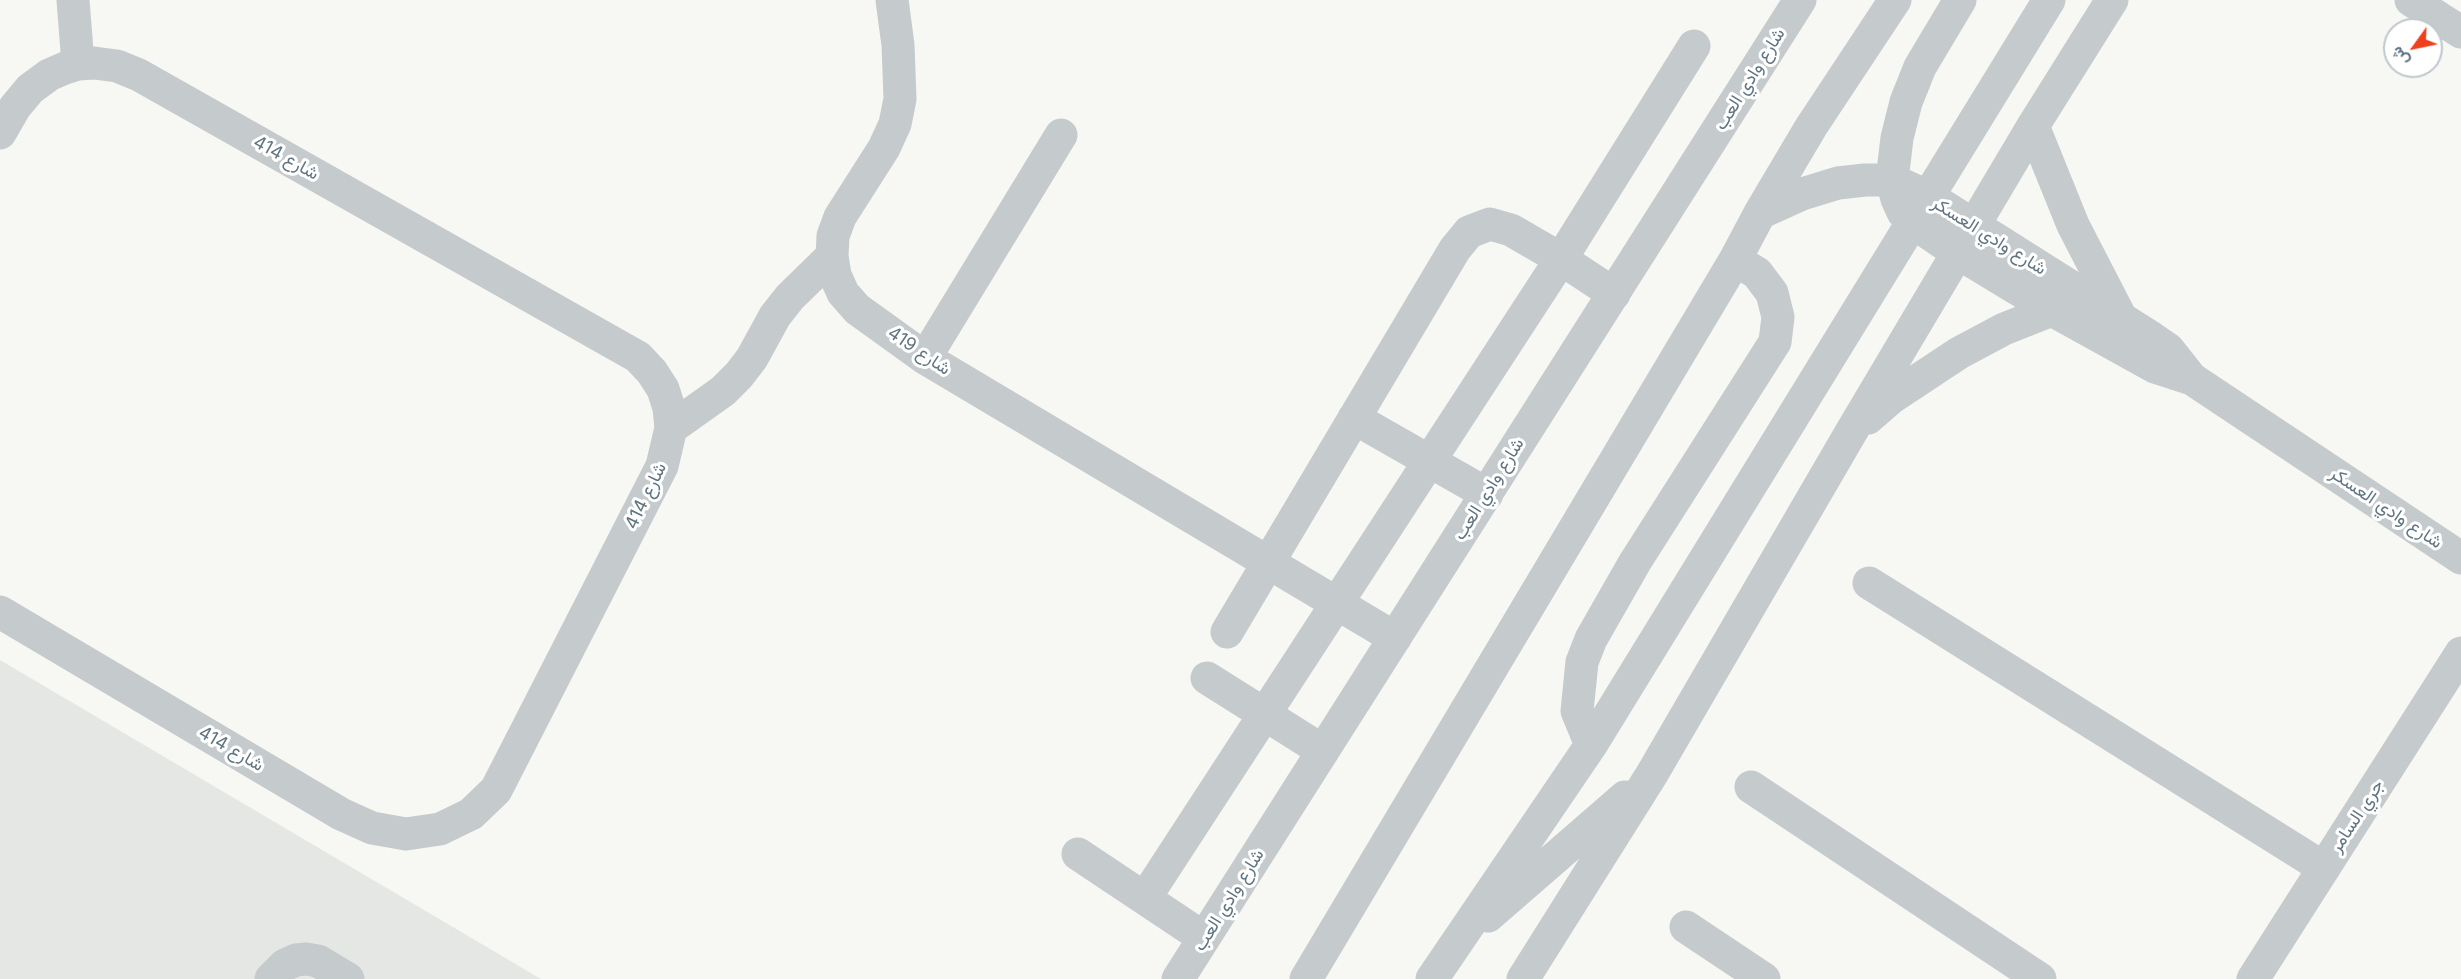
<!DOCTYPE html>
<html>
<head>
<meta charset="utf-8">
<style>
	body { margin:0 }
	#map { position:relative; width:2461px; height:979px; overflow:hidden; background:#f7f7f4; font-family:Inter,Vazirmatn,sans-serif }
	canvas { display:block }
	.north { position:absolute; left:2383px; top:18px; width:60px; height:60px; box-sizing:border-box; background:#fff; border:2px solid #bfc8cd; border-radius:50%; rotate:237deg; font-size:16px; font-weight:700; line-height:24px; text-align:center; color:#607581 }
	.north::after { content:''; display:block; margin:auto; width:21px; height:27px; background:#f03f1c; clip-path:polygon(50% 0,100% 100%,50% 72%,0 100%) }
</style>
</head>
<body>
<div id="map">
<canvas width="2461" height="979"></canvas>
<div class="north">ش</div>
</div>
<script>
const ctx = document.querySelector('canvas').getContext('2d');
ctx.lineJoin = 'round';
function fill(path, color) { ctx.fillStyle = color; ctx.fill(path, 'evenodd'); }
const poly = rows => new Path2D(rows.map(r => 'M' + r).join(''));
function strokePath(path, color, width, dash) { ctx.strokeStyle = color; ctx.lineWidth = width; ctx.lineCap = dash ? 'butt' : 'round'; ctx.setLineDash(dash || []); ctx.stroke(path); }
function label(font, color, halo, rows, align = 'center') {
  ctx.font = font + ' Inter,Vazirmatn,sans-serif'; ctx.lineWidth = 6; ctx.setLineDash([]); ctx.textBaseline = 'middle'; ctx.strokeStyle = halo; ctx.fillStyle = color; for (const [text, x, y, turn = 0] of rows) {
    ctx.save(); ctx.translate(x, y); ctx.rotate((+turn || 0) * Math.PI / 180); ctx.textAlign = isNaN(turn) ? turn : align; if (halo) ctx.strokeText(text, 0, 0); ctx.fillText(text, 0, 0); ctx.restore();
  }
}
fill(poly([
	[0,660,541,979,0,979]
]), '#e5e7e5');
strokePath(poly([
	[73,0,78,64],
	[892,0,898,45,900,99,895,124,884,148,840,217,833,236,832,256,835,275,843,293,857,309,925,358,1395,638],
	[1960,0,1920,67,1906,102,1897,138,1892,180,1897,199,1903,212,1914,223,1958,253,2052,310,2155,367,2192,379,2461,558],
	[2411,0,2461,32],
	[2033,126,2073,225,2121,318],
	[0,133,15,107,30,89,49,75,65,68,78,64,94,63,117,66,139,75,638,357,652,372,663,389,669,408,671,428,662,466,496,790,471,814,440,829,406,834,372,828,341,814,0,612],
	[1760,213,1802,194,1838,183,1865,180,1892,180,1929,197,2152,338,2168,349,2191,378],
	[925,358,1061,135],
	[1354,418,1487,494],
	[1868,418,1891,398,1959,353,2004,329,2052,310],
	[671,428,723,391,739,375,752,358,775,316,790,297,832,256],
	[1869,583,2324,868],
	[1227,632,1455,249,1469,232,1490,224,1511,230,1561,259,1614,294],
	[1207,678,1323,751],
	[1591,745,1577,711,1582,662,1591,639,1635,562,1775,342,1778,317,1772,293,1757,273,1735,260],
	[1751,787,2040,979],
	[1078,854,1204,938],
	[1145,898,1561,259,1694,46],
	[1488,916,1625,797],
	[1686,927,1764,979],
	[271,979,285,965,296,960,306,959,318,961,348,979],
	[1178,979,1800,0],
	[1306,979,1735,260,1760,213,1811,127,1895,0],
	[1432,979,1591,745,2049,0],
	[1523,979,1652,774,1850,434,2033,126,2112,0],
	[2253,979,2461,653]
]), '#c5cacc', 33);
label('18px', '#607581', '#fff', [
	["شارع وادي العب",1750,79,-58],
	["شارع 414",286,158,29],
	["شارع وادي العسكر",1989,236,32],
	["شارع 419",919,351,34],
	["شارع وادي العب",1489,489,-58],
	["شارع 414",646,496,-64],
	["شارع وادي العسكر",2386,508,34],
	["شارع 414",231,749,30],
	["جري السامر",2357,816,-57],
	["شارع وادي العب",1229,900,-58]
]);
</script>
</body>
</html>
